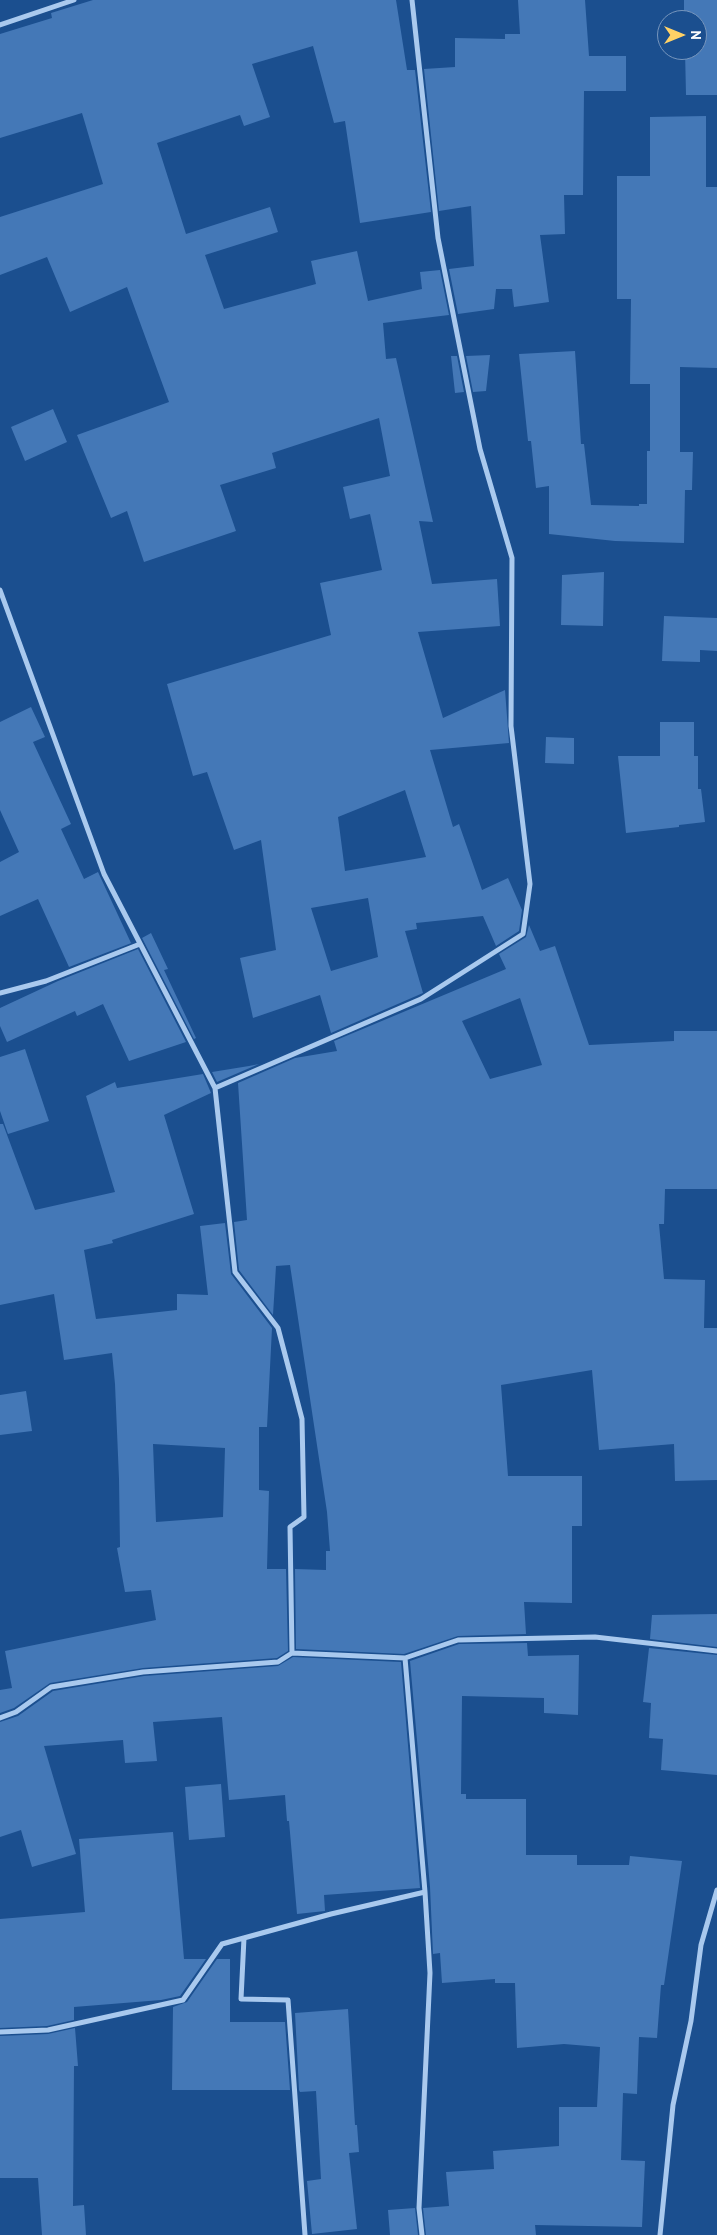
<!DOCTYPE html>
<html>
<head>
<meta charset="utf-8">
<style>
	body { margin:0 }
	#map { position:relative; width:717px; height:2235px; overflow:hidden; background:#1b4f8f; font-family:"PT Sans",sans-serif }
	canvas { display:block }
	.north { position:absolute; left:657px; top:10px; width:50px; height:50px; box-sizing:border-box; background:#1b4f8f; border:1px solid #7695bc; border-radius:50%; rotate:90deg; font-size:14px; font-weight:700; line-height:20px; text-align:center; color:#fff }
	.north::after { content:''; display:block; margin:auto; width:18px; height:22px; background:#ffd166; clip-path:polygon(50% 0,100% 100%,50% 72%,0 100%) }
</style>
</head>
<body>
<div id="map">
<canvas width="717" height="2235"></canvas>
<div class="north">N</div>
</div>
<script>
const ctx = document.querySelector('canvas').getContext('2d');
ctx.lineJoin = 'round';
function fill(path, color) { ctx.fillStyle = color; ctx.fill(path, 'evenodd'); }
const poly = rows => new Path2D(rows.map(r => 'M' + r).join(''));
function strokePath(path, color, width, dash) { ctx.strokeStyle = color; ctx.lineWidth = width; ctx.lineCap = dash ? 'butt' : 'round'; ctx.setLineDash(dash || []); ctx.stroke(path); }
fill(poly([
	[93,0,396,0,407,70,415,70,431,212,360,223,345,121,334,123,313,46,252,64,270,117,244,126,240,115,157,143,186,234,270,207,278,232,205,255,224,309,316,284,311,261,357,251,368,301,422,289,420,272,440,270,449,315,383,323,386,359,396,358,433,522,419,521,432,584,497,579,500,626,418,632,443,718,505,690,509,743,430,750,453,827,459,824,482,890,508,878,522,910,519,931,496,946,483,916,416,923,417,929,405,931,423,993,331,1033,320,995,253,1018,240,958,276,950,261,840,234,850,207,772,193,776,167,684,331,635,320,583,382,570,370,514,350,519,343,487,390,476,379,418,272,453,276,468,220,485,236,531,144,562,127,511,111,518,77,435,169,402,127,287,70,312,47,257,0,275,0,217,103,184,82,113,0,138,0,34,52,18,51,13],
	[405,790,426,857,345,871,338,817],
	[368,898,378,957,331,971,311,908],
	[518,0,585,0,589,56,626,56,626,91,584,91,583,195,564,195,565,234,540,235,549,302,514,307,512,289,496,289,494,309,458,314,449,269,474,266,471,206,439,211,424,69,455,67,455,38,505,39,505,34,520,34],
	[684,0,717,0,717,95,686,95,685,50,697,50,697,20,684,20],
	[706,116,706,187,717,187,717,368,680,367,680,452,693,452,692,490,685,490,684,543,615,541,549,534,549,486,536,488,531,441,528,441,519,354,575,351,581,444,584,444,591,505,639,506,639,504,647,504,647,451,650,451,650,384,630,384,631,299,617,299,617,176,650,176,650,117],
	[490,355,486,391,473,392,466,356],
	[451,356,457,356,464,392,455,393],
	[53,409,67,442,25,461,11,427],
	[604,572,603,626,561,625,562,575],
	[664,616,717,618,717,651,700,650,700,662,662,661],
	[31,707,45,737,33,742,71,824,61,829,84,879,98,872,131,943,134,942,69,967,38,899,0,916,0,862,19,852,0,810,0,722],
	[660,722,694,722,694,756,698,756,698,789,701,789,705,822,679,825,679,827,626,833,618,756,660,756],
	[546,737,574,738,574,764,545,763],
	[529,925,540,951,555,946,589,1045,674,1041,674,1031,717,1031,717,1189,665,1189,664,1224,659,1224,664,1279,705,1280,704,1328,717,1328,717,1480,675,1481,674,1444,599,1450,592,1370,501,1385,508,1476,582,1476,582,1526,572,1526,572,1603,524,1602,526,1634,458,1636,404,1654,296,1649,295,1569,326,1570,326,1551,330,1551,327,1512,290,1265,276,1266,273,1315,239,1270,234,1222,247,1220,238,1083,295,1058,337,1051,334,1041,506,969,499,954,526,937],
	[520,998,542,1065,490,1079,462,1021],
	[151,933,168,969,164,970,196,1038,194,1039,142,938],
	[138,949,186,1042,129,1061,103,1004,77,1016,75,1011,7,1042,0,1026,0,1008,58,981],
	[25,1049,49,1121,8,1134,0,1111,0,1057],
	[259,1064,217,1082,212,1072,249,1066],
	[203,1074,211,1093,164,1115,194,1214,112,1240,113,1243,84,1250,96,1319,177,1310,177,1294,208,1295,200,1226,225,1223,231,1274,272,1328,267,1427,259,1427,259,1490,269,1491,267,1569,286,1569,288,1651,277,1658,143,1668,50,1683,14,1708,0,1713,0,1690,12,1688,5,1651,156,1620,151,1590,125,1592,117,1548,120,1547,119,1479,115,1384,112,1353,64,1360,54,1294,0,1305,0,1124,3,1124,35,1210,115,1192,86,1096,115,1082,117,1088],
	[153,1444,225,1448,223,1517,156,1522],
	[26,1391,32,1431,0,1435,0,1395],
	[717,1614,717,1647,650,1639,652,1615],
	[527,1643,528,1656,579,1655,578,1715,544,1713,544,1698,462,1696,461,1794,466,1794,466,1799,526,1799,526,1855,577,1855,577,1865,629,1865,630,1856,682,1861,664,1985,661,1985,657,2038,639,2037,637,2094,623,2093,621,2160,645,2161,642,2227,535,2225,536,2235,426,2235,423,2208,449,2206,446,2172,494,2169,493,2151,559,2146,559,2107,597,2107,600,2047,564,2044,517,2048,515,1983,495,1983,495,1979,442,1983,440,1953,433,1954,430,1887,410,1661,459,1644],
	[649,1648,717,1655,717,1775,661,1770,663,1739,649,1738,651,1703,643,1702],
	[293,1657,401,1662,420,1888,324,1895,325,1911,297,1914,289,1821,287,1821,285,1795,229,1800,222,1717,153,1722,157,1761,125,1763,123,1740,44,1746,76,1854,32,1867,21,1830,0,1837,0,1722,18,1716,53,1691,144,1676,278,1666],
	[221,1784,225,1837,189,1840,185,1787],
	[173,1832,184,1959,206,1959,180,1996,161,2000,74,2007,74,2020,47,2026,0,2028,0,1919,85,1912,79,1839],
	[217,1959,230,1959,230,2022,285,2022,290,2090,172,2090,173,2007,187,2002],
	[348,2009,355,2125,357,2125,359,2152,349,2153,357,2229,312,2234,307,2181,321,2179,316,2091,300,2092,299,2090,295,2013],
	[75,2028,78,2066,74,2066,73,2206,84,2205,86,2235,42,2235,38,2178,0,2178,0,2036,48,2034],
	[415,2208,418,2235,390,2235,388,2210]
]), '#4478b7');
strokePath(poly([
	[0,25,74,0],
	[0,590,104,874,215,1088,235,1272,278,1328,302,1419,304,1517,290,1527,292,1653,278,1662,143,1672,51,1687,16,1712,0,1718],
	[0,993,46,981,140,944],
	[215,1088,421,999,523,934,530,884,511,726,512,558,480,449,438,238,412,0],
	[292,1653,405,1658,458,1640,595,1637,717,1651],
	[405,1658,425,1892],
	[244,1938,241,1999,288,2000,305,2235],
	[0,2032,48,2030,183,2000,222,1944,331,1914,425,1892,430,1973,419,2208,422,2235],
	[660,2235,673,2105,691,2021,701,1945,717,1890]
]), '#a9c9ee', 5);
</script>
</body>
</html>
